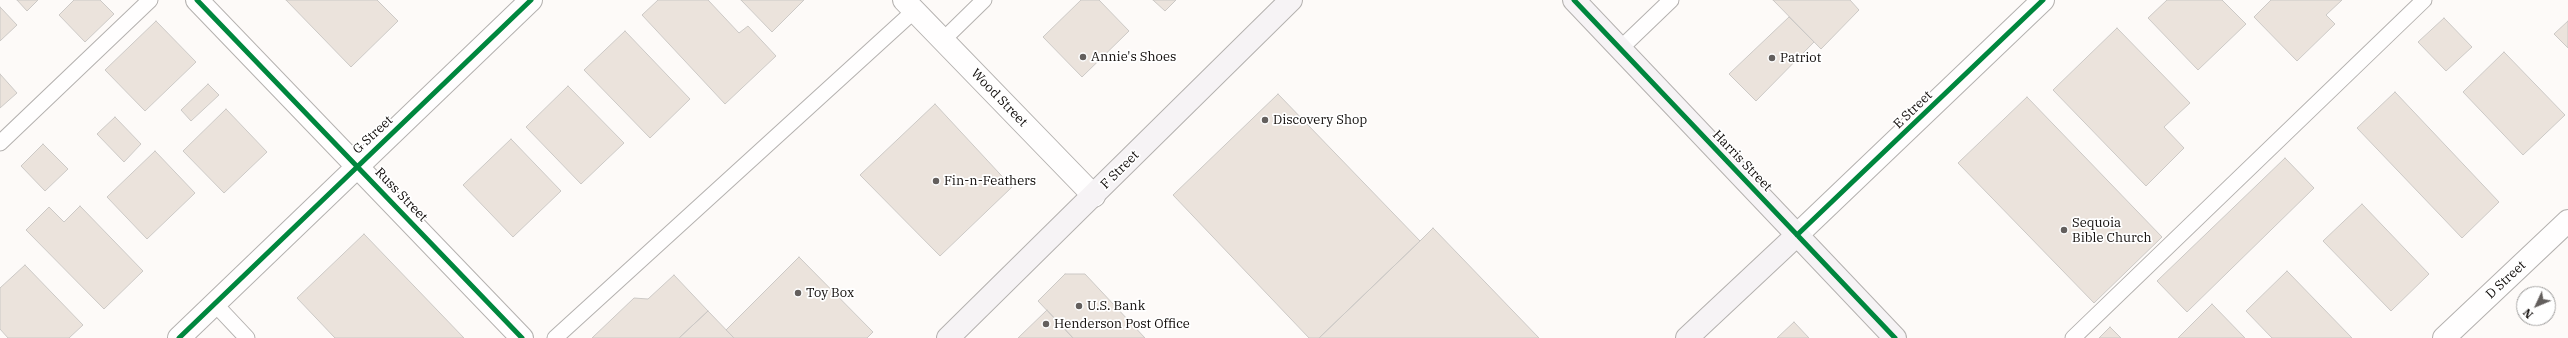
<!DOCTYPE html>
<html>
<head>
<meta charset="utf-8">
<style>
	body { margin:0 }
	#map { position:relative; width:2568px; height:338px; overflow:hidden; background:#fdfaf8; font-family:"IBM Plex Serif",serif }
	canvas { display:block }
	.north { position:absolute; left:2516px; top:286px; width:40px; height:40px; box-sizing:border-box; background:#fff; border:1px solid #9f9e9d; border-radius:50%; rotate:226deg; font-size:11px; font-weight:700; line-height:16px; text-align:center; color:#100c0a }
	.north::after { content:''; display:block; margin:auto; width:14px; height:18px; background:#635f5d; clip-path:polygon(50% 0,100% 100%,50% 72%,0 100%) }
</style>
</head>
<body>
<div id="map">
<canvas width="2568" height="338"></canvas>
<div class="north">N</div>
</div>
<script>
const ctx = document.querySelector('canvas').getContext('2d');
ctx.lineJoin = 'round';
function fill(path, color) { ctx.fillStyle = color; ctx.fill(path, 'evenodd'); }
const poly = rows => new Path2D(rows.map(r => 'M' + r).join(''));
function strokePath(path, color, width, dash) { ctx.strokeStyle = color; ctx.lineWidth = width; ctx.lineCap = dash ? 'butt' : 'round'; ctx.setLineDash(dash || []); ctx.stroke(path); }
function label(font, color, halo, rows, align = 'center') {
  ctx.font = font + ' "IBM Plex Serif",serif'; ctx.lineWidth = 3.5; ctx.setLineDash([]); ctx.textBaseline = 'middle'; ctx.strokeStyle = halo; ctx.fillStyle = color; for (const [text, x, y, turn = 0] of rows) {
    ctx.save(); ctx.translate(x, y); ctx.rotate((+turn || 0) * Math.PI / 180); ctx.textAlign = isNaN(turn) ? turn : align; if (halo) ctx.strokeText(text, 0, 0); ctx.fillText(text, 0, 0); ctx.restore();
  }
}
const building = poly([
	[17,0,38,0,27,11,17,0],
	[74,0,100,0,114,14,85,42,59,15,74,0],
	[286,0,377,0,398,21,351,67,286,0],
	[658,0,708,0,739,33,748,26,776,56,725,104,642,15,658,0],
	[741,0,804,0,772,32,741,0],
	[1081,0,1099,0,1129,31,1082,77,1043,37,1081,0],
	[1153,0,1176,0,1165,11,1153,0],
	[1773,0,1850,0,1859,10,1821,49,1773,0],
	[2167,0,2222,0,2246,24,2198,70,2148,18,2167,0],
	[2271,0,2342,0,2326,15,2335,24,2297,61,2254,17,2271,0],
	[0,7,17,25,0,41,0,7],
	[1789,17,1814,42,1756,101,1729,74,1789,17],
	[2444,18,2472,47,2446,71,2418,42,2444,18],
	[156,21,196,62,145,111,105,70,156,21],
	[2568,21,2568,48,2554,34,2568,21],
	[2117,28,2190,103,2164,127,2184,148,2146,186,2053,90,2117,28],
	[625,31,690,99,650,138,584,70,625,31],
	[2504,52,2565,115,2523,155,2463,92,2504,52],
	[0,74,17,93,0,108,0,74],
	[208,84,219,95,191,121,181,110,208,84],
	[568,86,624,143,581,184,526,127,568,86],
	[2395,92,2499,202,2462,238,2357,128,2395,92],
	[1278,94,1420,241,1319,338,1309,338,1173,195,1278,94],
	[2027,97,2162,237,2094,303,1958,163,2027,97],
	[935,104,1012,187,940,256,860,175,935,104],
	[226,109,267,152,224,193,183,151,226,109],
	[115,117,141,144,124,162,97,134,115,117],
	[511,139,561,191,513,237,463,185,511,139],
	[43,144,68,169,45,191,21,166,43,144],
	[155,151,195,193,147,239,107,197,155,151],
	[2285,158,2314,188,2187,312,2157,281,2285,158],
	[2362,204,2429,274,2391,311,2323,241,2362,204],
	[80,206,143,271,104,309,26,230,49,207,64,222,80,206],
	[1433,228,1539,338,1319,338,1420,241,1433,228],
	[364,234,464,338,335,338,297,298,364,234],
	[799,257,873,332,867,338,734,338,726,330,799,257],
	[25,265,83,325,69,338,8,338,0,329,0,288,25,265],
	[2287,271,2352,338,2272,338,2246,311,2287,271],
	[1065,274,1085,274,1145,338,1073,338,1038,301,1065,274],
	[674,275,708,311,679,338,592,338,634,298,648,299,674,275],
	[2212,304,2245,338,2178,338,2212,304],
	[1047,310,1073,338,1018,338,1047,310],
	[708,311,734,338,679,338,708,311],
	[1794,322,1809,338,1777,338,1794,322],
	[2110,327,2121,338,2099,338,2110,327]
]);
fill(building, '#ebe3dc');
strokePath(building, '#ccc9c6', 1);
const service = poly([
	[943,40,984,0],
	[1620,49,1671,0],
	[0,143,150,0],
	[215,304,247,338],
	[555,338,914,11],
	[2073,338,2424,0]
]);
const minor = poly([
	[197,0,522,338],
	[904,0,1094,196],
	[2444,338,2568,221]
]);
const tertiary = poly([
	[1797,235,2043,0],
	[179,338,531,0]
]);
const secondary = poly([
	[1574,0,1895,338],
	[948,338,1291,0],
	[1687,338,1797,235]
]);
strokePath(service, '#b4b1af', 17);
strokePath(minor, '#b4b1af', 24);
strokePath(tertiary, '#b4b1af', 24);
strokePath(secondary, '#b4b1af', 24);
strokePath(service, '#fffefe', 15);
strokePath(minor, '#fffefe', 22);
strokePath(tertiary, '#fffefe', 22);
strokePath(secondary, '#f6f3f5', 22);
strokePath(poly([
	[197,0,522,338],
	[1574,0,1895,338],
	[1797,235,2043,0],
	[179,338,531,0]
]), '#00873e', 5);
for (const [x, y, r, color] of [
	[1083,57,4,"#635f5d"],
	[1772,58,4,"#635f5d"],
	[1265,120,4,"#635f5d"],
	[936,181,4,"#635f5d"],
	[2064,230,4,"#635f5d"],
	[798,293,4,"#635f5d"],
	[1079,306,4,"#635f5d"],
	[1046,324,4,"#635f5d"]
]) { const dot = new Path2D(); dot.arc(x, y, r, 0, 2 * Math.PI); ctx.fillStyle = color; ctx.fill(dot); strokePath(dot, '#fff', 1.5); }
label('13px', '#100c0a', '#fff', [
	["Annie's Shoes",1091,57],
	["Patriot",1780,58],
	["Discovery Shop",1273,120],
	["Fin-n-Feathers",944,181],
	["Sequoia",2072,223],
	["Bible Church",2072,238],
	["Toy Box",806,293],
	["U.S. Bank",1087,306],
	["Henderson Post Office",1054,324]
], 'left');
label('13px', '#100c0a', '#fff', [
	["Wood Street",999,98,46],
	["E Street",1913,110,-44],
	["G Street",373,135,-43],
	["Harris Street",1742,161,46],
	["F Street",1120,170,-45],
	["Russ Street",401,195,46],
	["D Street",2506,280,-43]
]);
</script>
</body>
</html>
